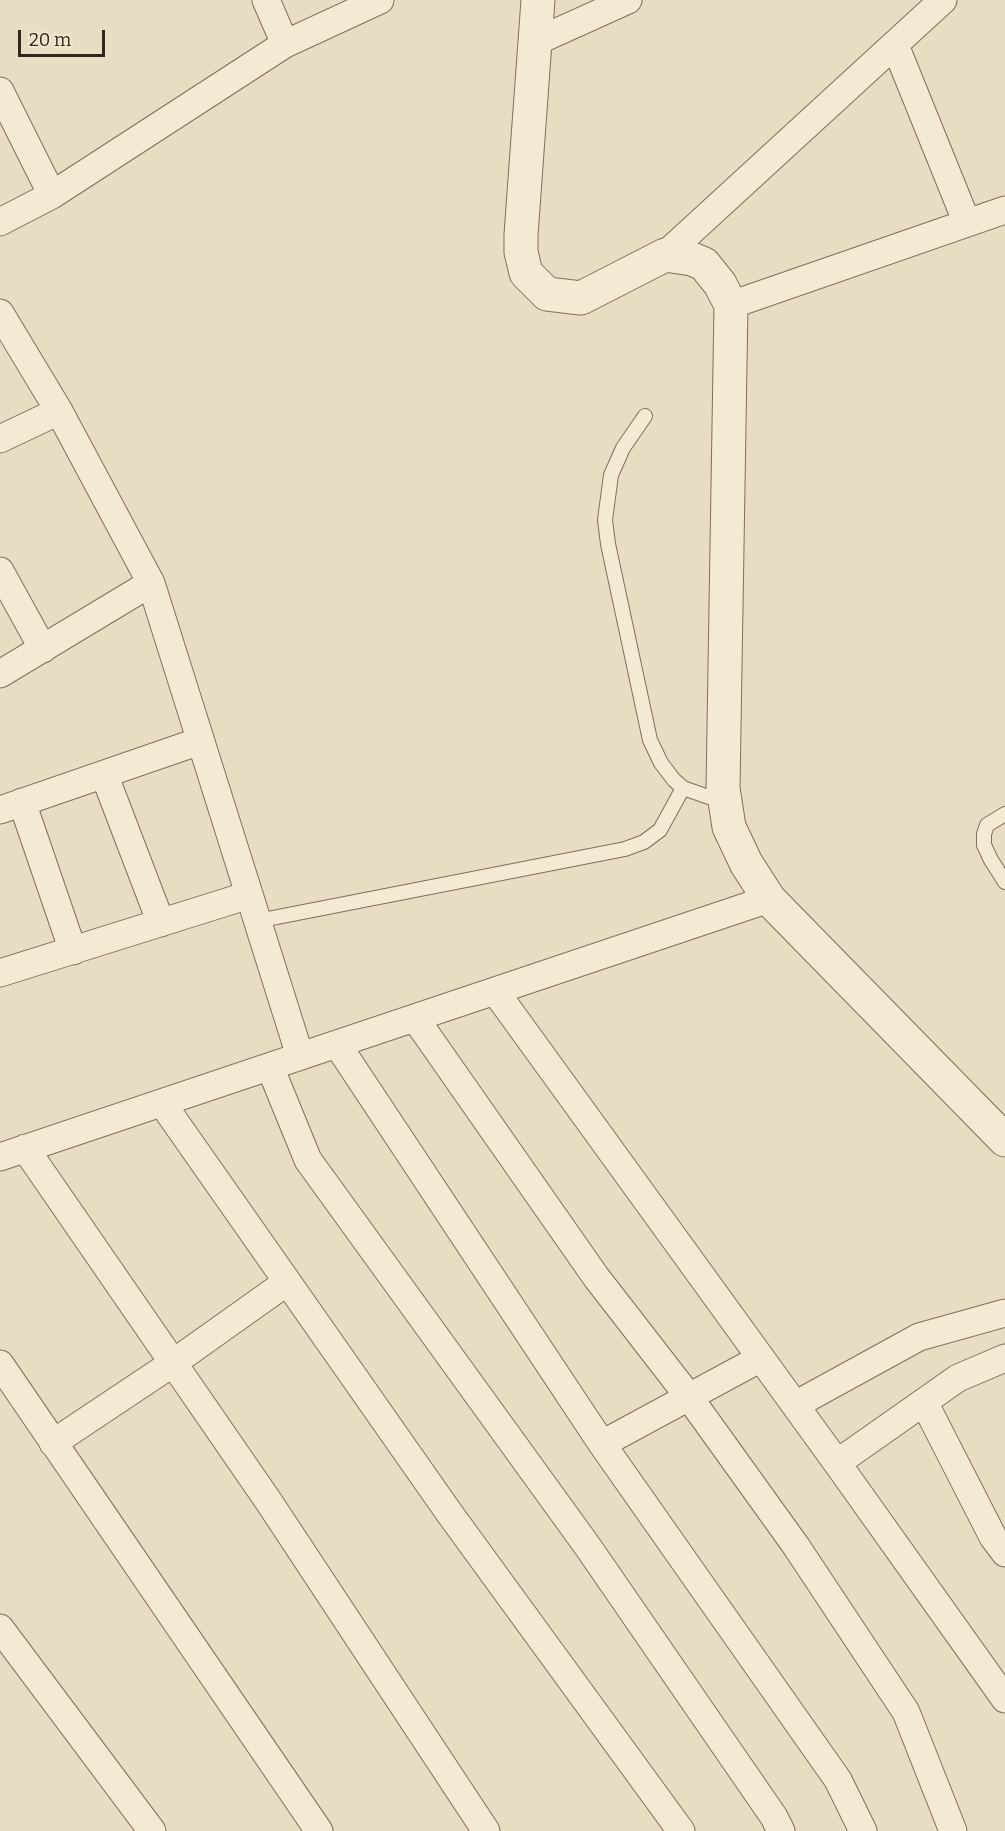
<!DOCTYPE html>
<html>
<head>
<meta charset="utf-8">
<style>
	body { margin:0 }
	#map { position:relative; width:1005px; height:1831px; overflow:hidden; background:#e8dcc2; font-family:Bitter,serif }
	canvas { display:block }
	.scale { position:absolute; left:18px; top:30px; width:87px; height:27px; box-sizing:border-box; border:3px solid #31271e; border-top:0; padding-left:8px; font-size:18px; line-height:21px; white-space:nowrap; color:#31271e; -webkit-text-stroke:4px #f0e7d0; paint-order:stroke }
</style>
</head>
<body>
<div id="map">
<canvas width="1005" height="1831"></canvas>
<div class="scale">20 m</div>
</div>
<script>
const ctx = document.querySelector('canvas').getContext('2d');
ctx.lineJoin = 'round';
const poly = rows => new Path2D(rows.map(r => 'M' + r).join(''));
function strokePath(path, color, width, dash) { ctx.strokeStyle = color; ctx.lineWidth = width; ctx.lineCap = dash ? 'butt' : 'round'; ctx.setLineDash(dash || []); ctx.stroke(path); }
const service = poly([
	[645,416,623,448,611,475,605,520,608,544,650,740,661,763,674,780,683,788,723,802],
	[1005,814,987,825,984,834,984,845,991,860,1005,882],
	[257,921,625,849,644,842,660,830,683,788]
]);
const minor = poly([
	[266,0,285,44],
	[535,42,628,0],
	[895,45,967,223],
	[0,91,52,195],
	[0,222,52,195,285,44,380,0],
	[665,255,943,0],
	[731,305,1005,210],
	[0,313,59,411,0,439],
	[59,411,151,583,300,1056],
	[0,571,43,649],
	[0,674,151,583],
	[104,774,161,923],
	[22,802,73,951],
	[0,810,200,741],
	[0,973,249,895],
	[495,991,837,1463,1005,1699],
	[415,1018,596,1277,689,1397,796,1546,906,1712,953,1831],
	[337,1044,602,1444],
	[270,1067,308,1160,588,1547,774,1817,781,1831],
	[162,1103,450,1514,681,1831],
	[25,1148,269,1502,486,1831],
	[0,1157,769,899],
	[761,1358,602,1444,838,1780,863,1831],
	[0,1364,319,1831],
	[924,1402,993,1537,1005,1553],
	[795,1405,919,1337,1005,1313],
	[53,1443,173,1363,287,1282],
	[837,1463,958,1378,1005,1358],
	[0,1628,152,1831]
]);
const tertiary = poly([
	[538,0,521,235,521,252,526,273,547,294,581,298,665,255,692,259,704,264,720,284,731,305,723,788,729,827,746,863,769,899,1005,1140]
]);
strokePath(service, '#806e5b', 16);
strokePath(minor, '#806e5b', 29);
strokePath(tertiary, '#806e5b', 35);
strokePath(service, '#f4ead4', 14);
strokePath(minor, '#f4ead4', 27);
strokePath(tertiary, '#f4ead4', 33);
</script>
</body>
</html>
